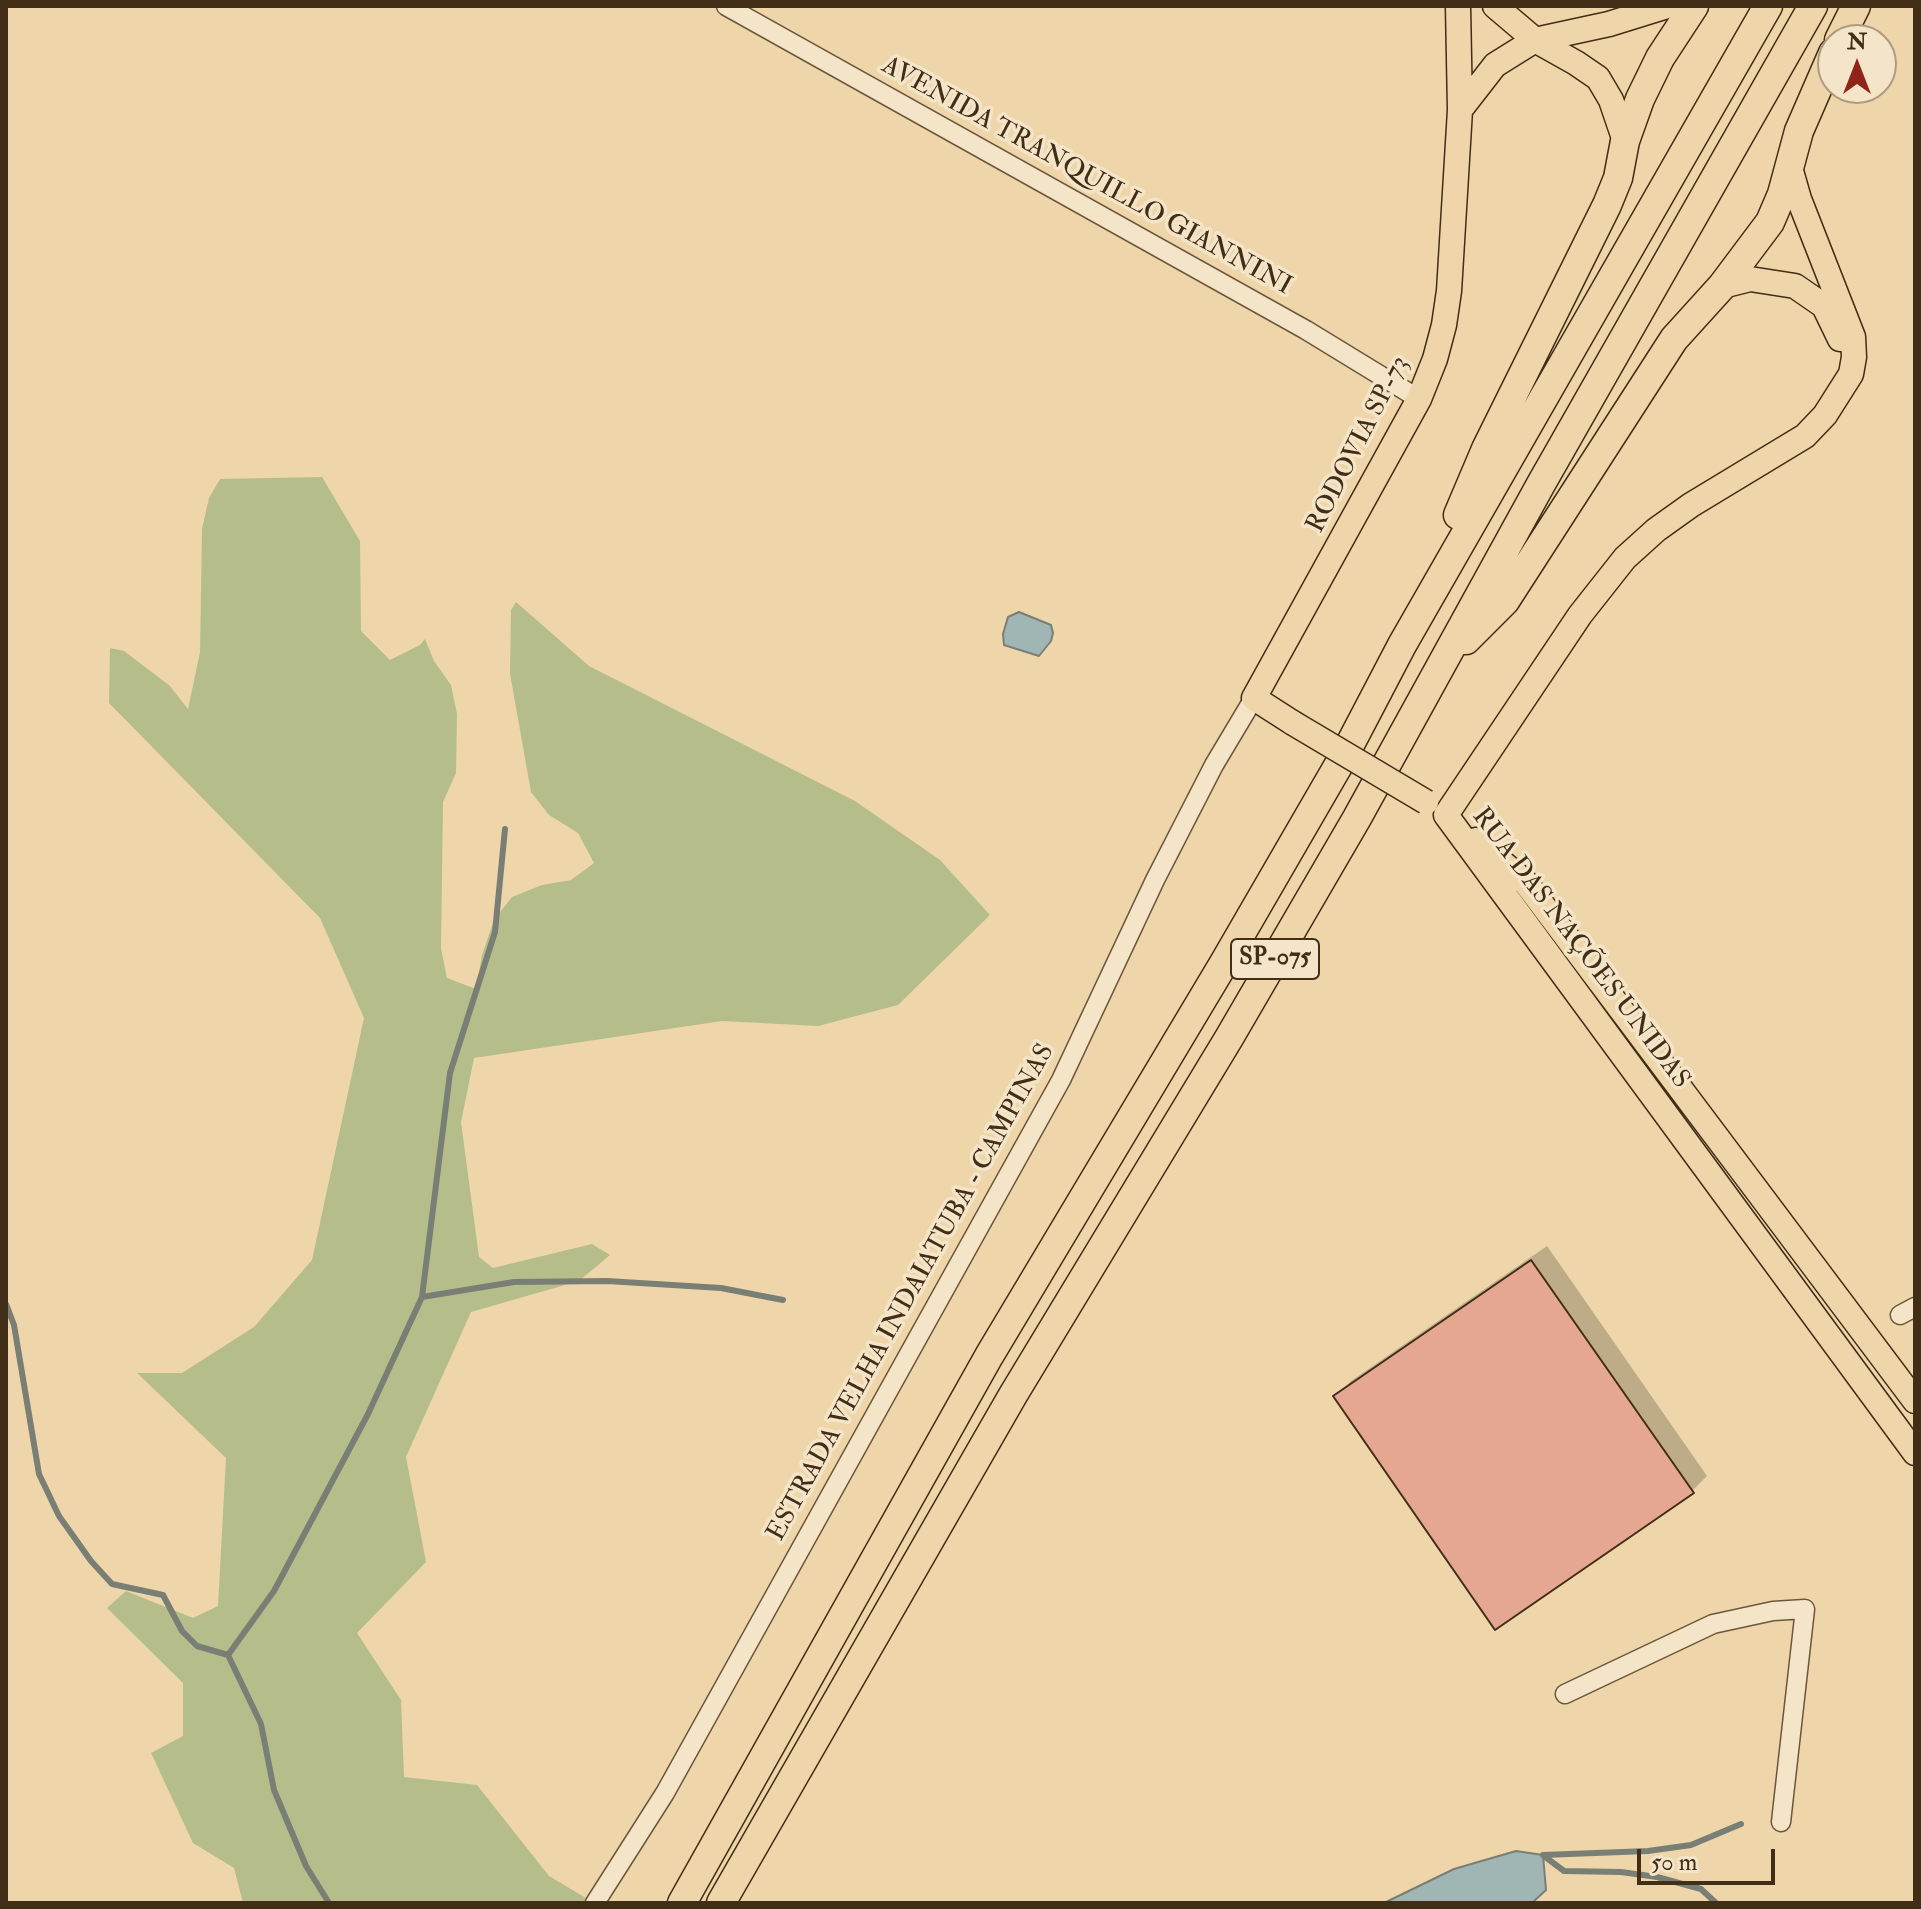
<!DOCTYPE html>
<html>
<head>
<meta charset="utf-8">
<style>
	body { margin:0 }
	#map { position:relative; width:1921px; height:1909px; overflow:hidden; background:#eed6aa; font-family:"IM FELL Double Pica",serif }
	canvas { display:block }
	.frame { position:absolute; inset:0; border:8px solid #422d16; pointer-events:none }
	.north { position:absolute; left:1817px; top:24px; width:80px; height:80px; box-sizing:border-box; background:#f4e4c8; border:2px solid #ad9b81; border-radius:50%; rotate:0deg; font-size:22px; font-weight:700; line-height:32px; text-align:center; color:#422d16 }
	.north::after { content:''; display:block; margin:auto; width:28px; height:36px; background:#8f2418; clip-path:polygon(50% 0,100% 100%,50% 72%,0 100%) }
	.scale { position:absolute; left:1637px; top:1849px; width:138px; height:36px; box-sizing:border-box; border:4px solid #422d16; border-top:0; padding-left:10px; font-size:24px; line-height:28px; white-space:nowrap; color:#422d16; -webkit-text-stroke:6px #f4e4c8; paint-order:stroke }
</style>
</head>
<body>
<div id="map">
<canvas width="1921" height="1909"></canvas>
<div class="frame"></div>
<div class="north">N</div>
<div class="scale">50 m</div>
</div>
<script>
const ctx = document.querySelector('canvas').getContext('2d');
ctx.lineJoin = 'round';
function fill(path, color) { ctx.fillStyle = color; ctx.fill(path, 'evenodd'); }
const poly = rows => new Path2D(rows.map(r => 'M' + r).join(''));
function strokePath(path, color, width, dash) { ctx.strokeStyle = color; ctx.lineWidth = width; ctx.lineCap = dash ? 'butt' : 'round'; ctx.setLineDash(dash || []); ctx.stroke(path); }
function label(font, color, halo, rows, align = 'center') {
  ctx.font = font + ' "IM FELL Double Pica",serif'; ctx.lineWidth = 7; ctx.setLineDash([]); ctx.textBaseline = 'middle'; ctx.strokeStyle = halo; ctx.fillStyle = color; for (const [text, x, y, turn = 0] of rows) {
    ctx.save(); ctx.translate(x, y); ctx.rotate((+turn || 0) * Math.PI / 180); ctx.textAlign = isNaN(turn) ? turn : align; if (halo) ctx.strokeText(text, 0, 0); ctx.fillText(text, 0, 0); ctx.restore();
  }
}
fill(poly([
	[322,477,360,541,361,631,390,660,420,645,425,639,434,661,451,685,457,714,456,773,443,802,441,948,447,978,476,989,482,955,494,920,512,897,542,885,571,880,594,863,578,833,549,815,531,792,510,674,511,610,516,602,589,666,855,801,940,860,990,915,898,1005,818,1026,722,1021,474,1058,461,1122,479,1257,493,1268,592,1244,610,1255,579,1281,471,1312,406,1457,426,1562,357,1633,401,1700,404,1777,477,1785,549,1876,591,1901,590,1903,243,1903,234,1868,193,1843,151,1753,183,1736,183,1683,107,1608,126,1591,193,1618,218,1606,226,1458,137,1373,182,1373,254,1327,312,1260,364,1018,320,918,109,703,110,648,124,651,170,686,188,709,200,652,202,529,209,498,220,479]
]), '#b5be8b');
const water = poly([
	[1019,612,1051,625,1053,633,1051,641,1039,656,1004,645,1003,634,1008,617,1019,612],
	[1516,1851,1543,1855,1546,1890,1532,1903,1384,1903,1454,1869,1516,1851]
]);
fill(water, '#9fb6b5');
strokePath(water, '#7a7f75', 2);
fill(poly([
	[1547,1246,1707,1476,1692,1491,1336,1396,1351,1381]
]), '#0003');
strokePath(poly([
	[422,1297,514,1282,607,1281,721,1288,783,1300],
	[6,1304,14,1325,39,1474,59,1516,91,1561,112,1584,163,1595,182,1631,197,1646,228,1655,261,1724,274,1790,306,1866,329,1903],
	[228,1655,274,1591,368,1414,422,1297,450,1073,495,932,505,829],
	[1543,1855,1648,1851,1691,1845,1741,1824],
	[1544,1856,1564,1871,1621,1872,1657,1877,1701,1889,1716,1903]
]), '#7a7f75', 6);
const building = poly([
	[1531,1260,1694,1493,1495,1630,1333,1396,1531,1260]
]);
fill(building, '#e5a792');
strokePath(building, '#422d16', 2);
const minor = poly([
	[726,6,1306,330,1419,399],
	[1900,1315,1915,1307],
	[1565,1694,1713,1624,1773,1611,1805,1609,1781,1822],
	[595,1903,665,1793,1061,1080,1155,880,1214,765,1254,698]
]);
const major = poly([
	[1495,6,1535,40,1576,63,1598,78,1611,100,1625,141],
	[1460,110,1495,65,1535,40,1609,24,1667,6],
	[1722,286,1750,279,1795,286,1824,306,1840,339],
	[1293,723,1254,698,1419,399,1435,359,1444,325,1449,291,1460,110,1458,6],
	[1446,815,1580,615,1625,558,1656,530,1691,505,1805,436,1825,415,1851,374,1854,357,1853,337,1799,199,1789,164],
	[1446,815,1915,1453],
	[1476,840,1526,883,1915,1401]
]);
const highway = poly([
	[1839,40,1856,6],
	[1458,515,1486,449,1607,205,1618,178,1625,141,1640,99,1660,58,1694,6],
	[1466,640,1505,601,1674,339,1722,286,1770,222,1782,194,1799,131,1833,53],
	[682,1903,989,1356,1224,963,1345,754,1402,645,1768,6],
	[721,1903,1013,1395,1229,1038,1357,818,1541,484,1813,6]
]);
strokePath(minor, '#6d573b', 21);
strokePath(major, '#422d16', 27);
strokePath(highway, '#422d16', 31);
strokePath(minor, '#f4e4c8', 18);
strokePath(major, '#eed6aa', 24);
strokePath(highway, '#eed6aa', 28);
const majorBridge = poly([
	[1293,723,1426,802]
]);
strokePath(majorBridge, '#422d16', 27, []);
strokePath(majorBridge, '#eed6aa', 24);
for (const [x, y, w] of [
	[1275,959,88]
]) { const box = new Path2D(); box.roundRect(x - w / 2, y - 20, w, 40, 6); ctx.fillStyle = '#f4e4c8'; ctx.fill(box); strokePath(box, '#422d16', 2); }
label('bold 24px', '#422d16', null, [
	["SP-075",1275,959]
]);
label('26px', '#422d16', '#f4e4c8', [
	["AVENIDA TRANQUILLO GIANNINI",1086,177,29],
	["RODOVIA SP-73",1359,445,-63],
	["RUA DAS NAÇÕES UNIDAS",1580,949,53],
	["ESTRADA VELHA INDAIATUBA - CAMPINAS",912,1293,-61]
]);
</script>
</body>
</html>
